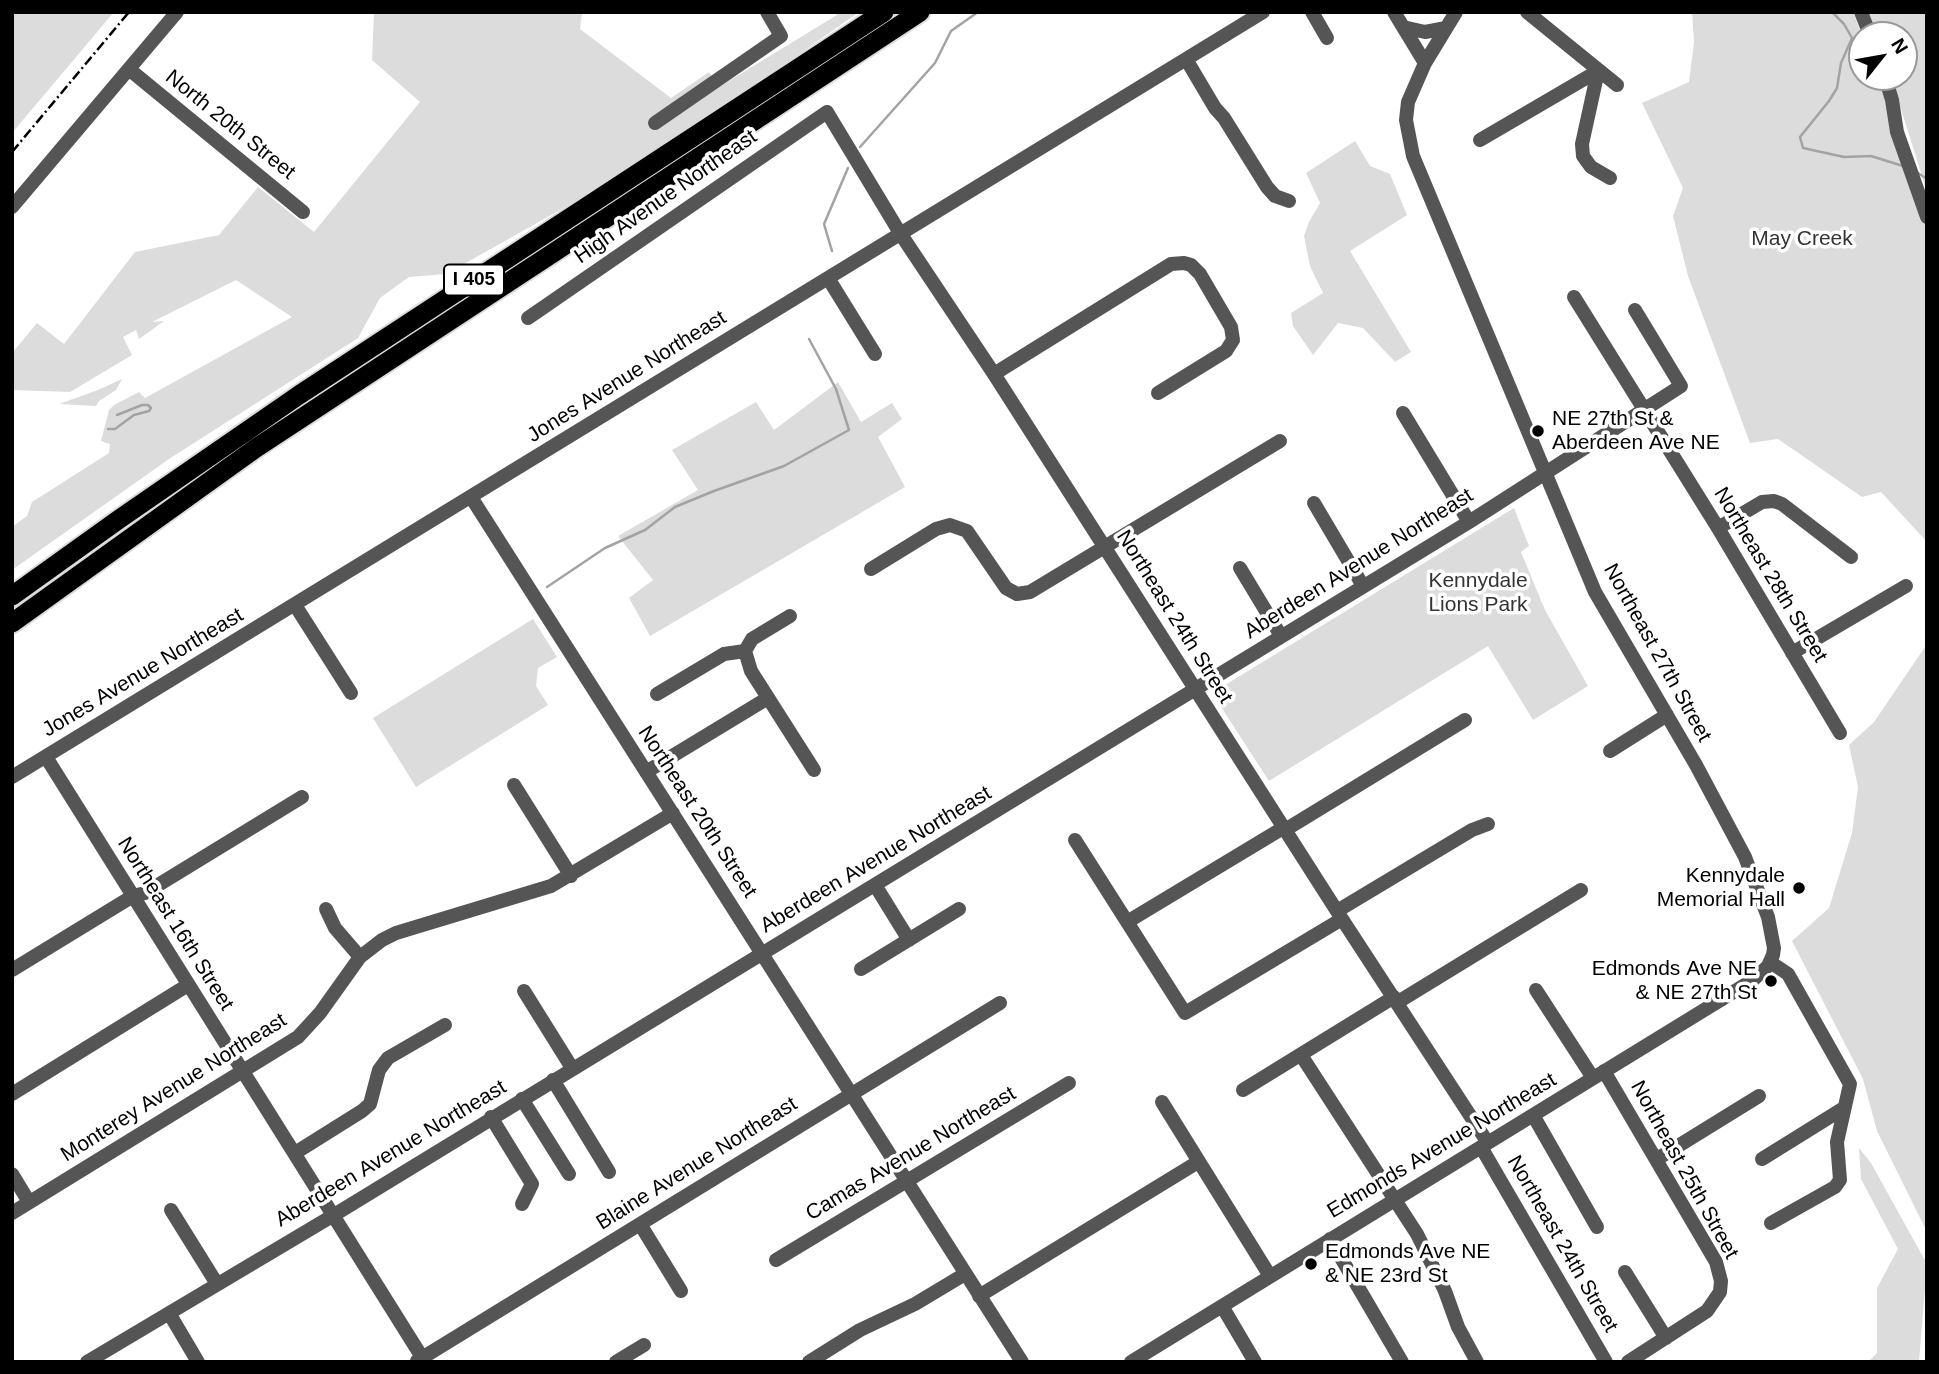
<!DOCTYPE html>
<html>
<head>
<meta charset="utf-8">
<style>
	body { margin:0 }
	#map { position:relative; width:1939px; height:1374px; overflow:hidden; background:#fff; font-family:Arial,sans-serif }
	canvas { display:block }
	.frame { position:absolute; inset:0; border:14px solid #000; pointer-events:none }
	.north { position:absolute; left:1848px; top:21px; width:70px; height:70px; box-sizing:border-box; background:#fff; border:2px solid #999; border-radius:50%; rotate:59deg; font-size:19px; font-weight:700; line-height:28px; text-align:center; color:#000 }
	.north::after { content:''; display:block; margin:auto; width:24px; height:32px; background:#000; clip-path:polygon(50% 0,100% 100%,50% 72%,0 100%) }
</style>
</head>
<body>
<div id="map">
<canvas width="1939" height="1374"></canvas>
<div class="frame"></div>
<div class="north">N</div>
</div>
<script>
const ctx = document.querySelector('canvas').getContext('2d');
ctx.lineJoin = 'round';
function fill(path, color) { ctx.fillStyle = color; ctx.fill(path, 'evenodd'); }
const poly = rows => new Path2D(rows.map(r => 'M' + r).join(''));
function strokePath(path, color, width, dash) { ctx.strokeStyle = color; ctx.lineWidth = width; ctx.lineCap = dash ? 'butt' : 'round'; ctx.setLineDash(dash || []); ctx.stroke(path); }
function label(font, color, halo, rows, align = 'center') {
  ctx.font = font + ' Arial,sans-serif'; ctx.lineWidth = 7; ctx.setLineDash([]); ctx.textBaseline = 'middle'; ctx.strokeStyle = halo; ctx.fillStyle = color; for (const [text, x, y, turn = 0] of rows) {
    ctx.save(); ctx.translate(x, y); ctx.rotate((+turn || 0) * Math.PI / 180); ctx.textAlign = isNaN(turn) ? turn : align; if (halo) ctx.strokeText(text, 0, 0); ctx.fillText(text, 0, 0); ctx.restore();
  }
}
fill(poly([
	[12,12,114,12,12,133],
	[374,12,582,12,580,29,671,98,709,72,719,87,837,15,836,12,859,12,644,163,446,274,409,277,380,298,358,338,169,459,12,570,12,527,27,516,32,502,109,453,110,444,101,441,109,410,114,405,139,392,145,398,292,317,236,280,152,322,164,321,139,339,136,330,123,337,132,355,70,392,12,390,12,353,37,323,64,344,135,252,219,235,258,187,314,232,420,102,372,60],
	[1692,12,1853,12,1862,36,1862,77,1878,77,1910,186,1927,227,1927,542,1881,492,1862,497,1778,439,1750,443,1688,276,1673,216,1683,188,1642,103,1689,82,1694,42],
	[1867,12,1927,12,1927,192,1891,77,1904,77,1904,35,1876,35],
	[1355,141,1370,166,1390,174,1407,215,1350,251,1411,352,1395,362,1363,328,1338,323,1313,355,1293,326,1291,313,1323,293,1310,266,1304,236,1309,222,1320,203,1306,173],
	[122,379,116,390,99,401,96,406,59,404,98,390],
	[838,382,861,422,892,403,902,419,878,437,905,487,650,636,629,598,653,580,618,536,698,490,672,450,756,402,774,430],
	[1514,508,1529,546,1521,552,1545,610,1588,686,1533,720,1488,646,1269,781,1212,693],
	[533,619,557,657,538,668,536,686,548,705,416,787,373,718],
	[1927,644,1927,1232,1877,1131,1863,1079,1792,941,1829,908,1852,833,1858,787,1849,745,1874,722],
	[1859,1148,1871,1163,1927,1264,1919,1362,1868,1362,1877,1353,1877,1288,1898,1249,1861,1179]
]), '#dcdcdc');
strokePath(poly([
	[1832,12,1844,24,1852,38,1841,63,1837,88,1829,101,1800,137,1803,148,1844,157,1871,156,1903,166],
	[860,147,935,63,951,31,978,12],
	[1915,171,1927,179],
	[832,251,824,224,848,168],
	[108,429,115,429,134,415,149,411,151,408,148,405,142,405,117,415],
	[547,587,605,548,645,530,675,507,714,491,784,466,849,430,836,389,809,339]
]), '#a3a3a3', 2.5);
const highway = poly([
	[12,596,118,520,299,395,884,12],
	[12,623,256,448,920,12]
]);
strokePath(highway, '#dbdbdb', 23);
strokePath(poly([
	[1312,12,1327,38],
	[1394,12,1425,63],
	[1527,12,1617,85],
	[1861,12,1870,35],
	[1403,27,1425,32,1446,28],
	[1186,59,1215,108,1224,118,1267,187,1275,196,1289,201],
	[130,70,303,212],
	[1598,71,1582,144,1583,156,1591,167,1610,178],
	[1885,77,1892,100,1897,132,1927,217],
	[655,123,781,36,767,12],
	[1480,140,1598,71],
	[12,207,177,12],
	[828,278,875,354],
	[1574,297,1718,528,1840,733],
	[528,318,827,112,900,233,994,374,1342,919,1488,1143],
	[994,374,1171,264,1184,263,1191,265,1200,274,1231,327,1233,340,1226,351,1158,393],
	[1403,413,1469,522],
	[471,497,1022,1362],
	[1314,503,1363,586],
	[1718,528,1762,502,1774,501,1782,504,1851,557],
	[1240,568,1281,636],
	[871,569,936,529,950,525,967,531,1006,588,1017,594,1030,592,1280,441],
	[295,605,351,693],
	[745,651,751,671,814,770],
	[1792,653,1906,586],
	[657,694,724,654,745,651,752,639,790,616],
	[1610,751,1667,715],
	[46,757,425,1362],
	[646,772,768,698],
	[12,777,1263,12],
	[514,785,571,876],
	[1285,830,1465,720],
	[1075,840,1185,1013,1342,919],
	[875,885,909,940],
	[326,909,335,928,360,957],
	[1337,911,1472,830,1488,824],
	[1127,922,1283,828],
	[1770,962,1788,974,1850,1084,1837,1142,1840,1180,1835,1187,1771,1223],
	[861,969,959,909],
	[12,970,133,896,145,893,302,797],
	[1536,990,1593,1078],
	[524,991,572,1068],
	[1398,1002,1581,890],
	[1301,1055,1417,1234,1445,1291,1458,1327,1477,1362],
	[1604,1071,1716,1262,1721,1281,1720,1292,1707,1311,1628,1362],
	[553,1080,609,1172],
	[1243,1090,1394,997],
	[12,1094,188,985],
	[522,1099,569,1174],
	[1162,1102,1270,1276],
	[1533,1115,1597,1227],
	[491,1117,532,1184,522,1204],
	[1481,1147,1606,1362],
	[295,1153,362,1111,370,1104,379,1070,388,1058,445,1025],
	[1657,1159,1759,1096],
	[1762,1159,1844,1108],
	[12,1174,29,1202],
	[171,1210,217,1284],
	[12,1213,298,1037,320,1013,360,957,382,940,396,933,551,886,673,813],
	[640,1224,681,1291],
	[1330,1239,1402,1362],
	[776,1260,1069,1083],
	[1625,1272,1666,1338],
	[979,1296,1198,1162],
	[1222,1306,1255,1362],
	[169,1313,198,1362],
	[417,1361,1000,1003],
	[87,1362,334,1215,1469,522,1681,386,1635,310],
	[616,1362,644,1345],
	[809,1362,860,1330,915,1304,965,1274],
	[1131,1362,1753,980,1768,966,1773,955,1774,948,1768,917,1745,857,1696,765,1595,592,1413,156,1406,120,1408,102,1425,63,1456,12]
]), '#555', 14);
strokePath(highway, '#000', 19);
strokePath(poly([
	[12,152,129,12]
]), '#000', 2.5, [10, 3.5, 2, 3.5]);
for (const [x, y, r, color] of [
	[1538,431,7,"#000"],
	[1799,888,7,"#000"],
	[1771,981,7,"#000"],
	[1311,1264,7,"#000"]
]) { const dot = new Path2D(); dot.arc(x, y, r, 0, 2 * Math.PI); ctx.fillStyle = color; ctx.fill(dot); strokePath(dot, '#fff', 2.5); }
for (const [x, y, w] of [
	[474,280,60]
]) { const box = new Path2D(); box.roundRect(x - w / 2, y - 15.5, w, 31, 5); ctx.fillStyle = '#fff'; ctx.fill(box); strokePath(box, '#000', 2); }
label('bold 19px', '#000', null, [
	["I 405",474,280]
]);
label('21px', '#000', '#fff', [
	["North 20th Street",230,125,39],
	["High Avenue Northeast",666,197,-35],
	["Jones Avenue Northeast",627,377,-32],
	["Aberdeen Avenue Northeast",1359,564,-32],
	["Northeast 28th Street",1770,575,59],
	["Northeast 24th Street",1174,617,58],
	["Northeast 27th Street",1657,653,61],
	["Jones Avenue Northeast",143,673,-31],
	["Northeast 20th Street",697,812,57],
	["Aberdeen Avenue Northeast",876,860,-31],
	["Northeast 16th Street",175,924,58],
	["Monterey Avenue Northeast",174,1088,-32],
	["Edmonds Avenue Northeast",1442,1146,-31],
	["Aberdeen Avenue Northeast",391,1154,-31],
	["Camas Avenue Northeast",911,1154,-31],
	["Blaine Avenue Northeast",697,1164,-32],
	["Northeast 25th Street",1684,1170,61],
	["Northeast 24th Street",1562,1244,60]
]);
label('21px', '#333', '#fff', [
	["May Creek",1802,239],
	["Kennydale",1478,581],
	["Lions Park",1478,605]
]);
label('21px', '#000', '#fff', [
	["NE 27th St &",1552,419],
	["Aberdeen Ave NE",1552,443],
	["Kennydale",1785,876,"right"],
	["Memorial Hall",1785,900,"right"],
	["Edmonds Ave NE",1757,969,"right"],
	["& NE 27th St",1757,993,"right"],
	["Edmonds Ave NE",1325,1252],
	["& NE 23rd St",1325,1276]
], 'left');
</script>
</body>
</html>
